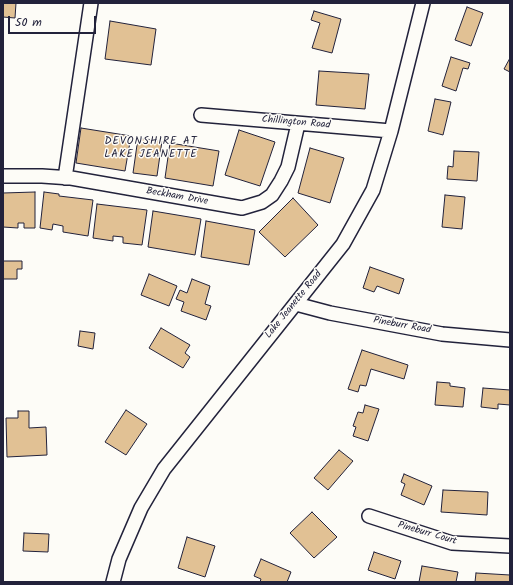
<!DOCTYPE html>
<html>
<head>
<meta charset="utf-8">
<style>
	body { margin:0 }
	#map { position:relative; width:513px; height:585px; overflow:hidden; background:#fdfcf7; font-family:Kalam,sans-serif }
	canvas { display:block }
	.frame { position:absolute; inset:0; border:4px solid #22223b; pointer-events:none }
	.scale { position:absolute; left:8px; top:16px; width:88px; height:18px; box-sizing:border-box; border:2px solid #22223b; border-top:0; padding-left:5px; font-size:12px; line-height:14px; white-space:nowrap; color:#22223b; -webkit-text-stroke:3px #fdfcf7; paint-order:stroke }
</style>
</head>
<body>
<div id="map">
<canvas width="513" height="585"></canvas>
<div class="frame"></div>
<div class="scale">50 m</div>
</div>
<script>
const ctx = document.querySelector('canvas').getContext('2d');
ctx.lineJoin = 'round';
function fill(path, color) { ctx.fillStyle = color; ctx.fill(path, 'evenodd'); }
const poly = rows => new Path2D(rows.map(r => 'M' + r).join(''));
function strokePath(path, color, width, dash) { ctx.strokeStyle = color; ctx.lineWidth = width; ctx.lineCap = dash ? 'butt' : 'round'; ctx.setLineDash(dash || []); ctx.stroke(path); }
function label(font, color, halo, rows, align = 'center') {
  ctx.font = font + ' Kalam,sans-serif'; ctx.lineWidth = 3; ctx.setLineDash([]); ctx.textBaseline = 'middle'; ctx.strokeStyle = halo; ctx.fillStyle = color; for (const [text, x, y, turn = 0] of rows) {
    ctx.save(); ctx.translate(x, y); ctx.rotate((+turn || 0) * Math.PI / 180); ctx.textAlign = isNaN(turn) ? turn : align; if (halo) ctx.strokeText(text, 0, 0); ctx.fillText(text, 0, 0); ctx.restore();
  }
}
const building = poly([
	[3,3,16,3,15,18,3,17,3,3],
	[467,7,483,13,471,46,455,40,467,7],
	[314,11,341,19,332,53,312,48,320,23,311,20,314,11],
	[110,21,156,29,151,65,105,59,110,21],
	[451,57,470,63,468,69,463,68,456,91,442,86,451,57],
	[510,58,510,72,504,69,510,58],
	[319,71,369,74,365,109,316,105,319,71],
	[435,99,451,102,443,135,428,131,435,99],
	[81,128,131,136,125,171,76,163,81,128],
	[239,130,275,142,260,186,225,175,239,130],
	[138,138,162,141,157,176,133,173,138,138],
	[170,143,219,151,213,186,165,178,170,143],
	[310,148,344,158,330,203,298,193,310,148],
	[454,151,479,152,477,181,447,179,448,166,453,167,454,151],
	[35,192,35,228,24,228,24,223,18,223,18,228,3,227,3,193,35,192],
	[44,192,59,194,59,196,93,200,88,236,63,232,63,226,53,224,52,230,40,228,44,192],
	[445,195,465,197,462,229,442,227,445,195],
	[293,198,318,225,285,257,259,232,293,198],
	[97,204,147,210,142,245,123,243,123,237,113,236,113,241,93,238,97,204],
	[153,211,201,219,195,255,148,247,153,211],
	[206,221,255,230,249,265,201,257,206,221],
	[3,261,22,261,22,269,17,269,17,279,3,279,3,261],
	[370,267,404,279,399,294,377,286,374,292,363,288,370,267],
	[149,274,177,286,169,306,141,295,149,274],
	[192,279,210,286,205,304,211,306,206,320,181,311,184,302,176,299,180,290,187,293,192,279],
	[161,328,190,345,185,353,190,357,183,368,149,348,161,328],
	[80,331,95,333,93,349,78,346,80,331],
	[362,350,408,365,404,379,371,369,366,386,360,385,358,392,348,389,362,350],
	[437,382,450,383,450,386,465,388,463,407,435,405,437,382],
	[483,388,510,390,510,405,498,404,498,409,481,407,483,388],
	[365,405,379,409,368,441,353,436,356,427,353,426,358,412,363,413,365,405],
	[126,410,147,424,126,455,105,442,126,410],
	[18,411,29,411,29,428,46,427,47,455,7,457,6,418,18,418,18,411],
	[339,450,353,461,328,490,314,478,339,450],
	[404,474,432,486,424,505,401,495,405,484,401,482,404,474],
	[443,490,488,492,487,515,441,512,443,490],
	[312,512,337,537,314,558,290,533,312,512],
	[24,533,49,534,48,552,23,551,24,533],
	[187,537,215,546,205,577,178,568,187,537],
	[374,552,401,561,395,579,368,570,374,552],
	[261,559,291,572,287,582,260,582,261,579,254,576,261,559],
	[422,566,458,572,456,582,419,582,422,566],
	[476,573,510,575,510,582,475,582,476,573]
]);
fill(building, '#e1c194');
strokePath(building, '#22223b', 1);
const minor = poly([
	[201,115,391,131],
	[3,176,42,176,71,178,242,208,262,202,272,195,281,181,288,167,298,124],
	[65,178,91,3],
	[296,304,330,313,442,334,510,340],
	[369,516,452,543,510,546],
	[113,582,119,559,141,508,164,469,343,244,373,190,391,131,423,3]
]);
strokePath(minor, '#22223b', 16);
strokePath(minor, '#fdfcf7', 13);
label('10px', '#22223b', '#fdfcf7', [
	["Chillington Road",296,123,5],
	["Beckham Drive",177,197,10],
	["Lake Jeanette Road",294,305,-51],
	["Pineburr Road",402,326,10],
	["Pineburr Court",427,534,16]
]);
ctx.letterSpacing = '1px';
label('11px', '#22223b', '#fdfcf7', [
	["DEVONSHIRE AT",151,142],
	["LAKE JEANETTE",151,155]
]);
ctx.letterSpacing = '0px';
</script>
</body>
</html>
